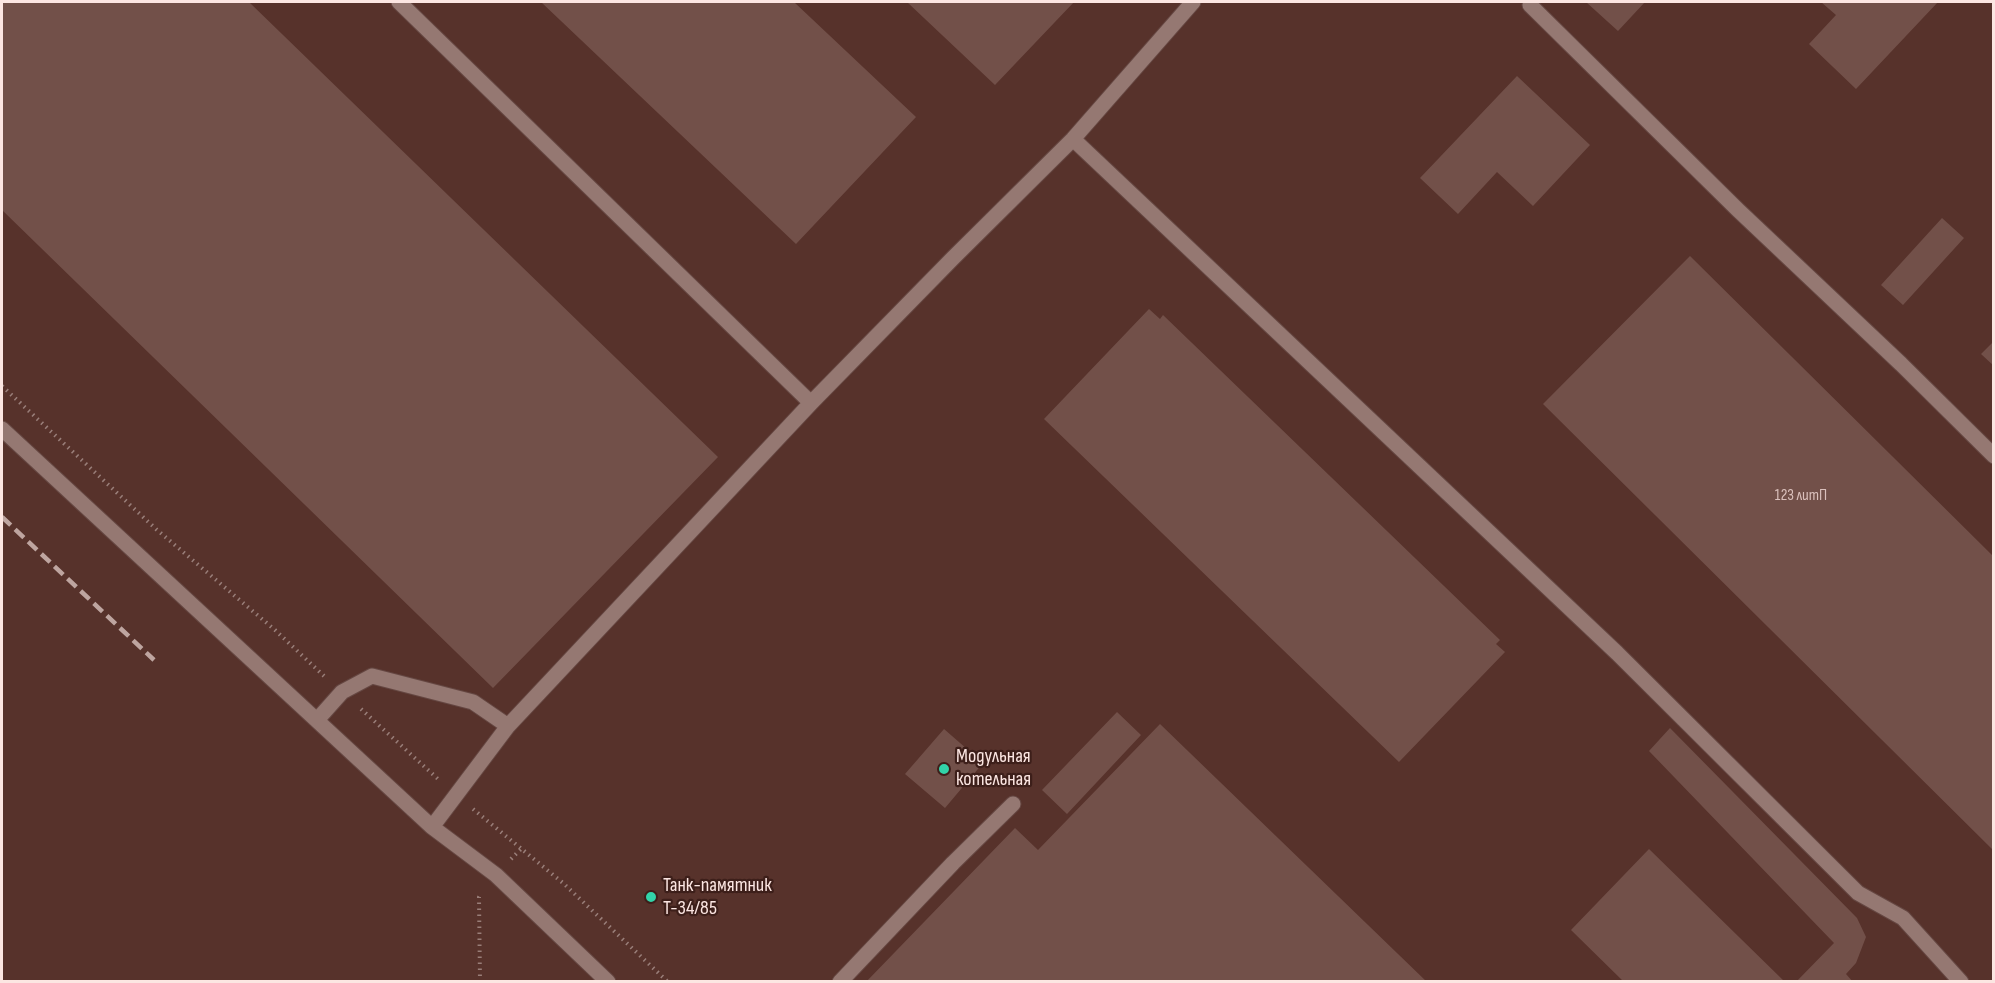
<!DOCTYPE html>
<html>
<head>
<meta charset="utf-8">
<style>
	body { margin:0 }
	#map { position:relative; width:1995px; height:983px; overflow:hidden; background:#482923; font-family:"Sofia Sans Condensed",sans-serif }
	canvas { display:block }
	.frame { position:absolute; inset:0; border:3px solid #fce6e2; pointer-events:none }
</style>
</head>
<body>
<div id="map">
<canvas width="1995" height="983"></canvas>
<div class="frame"></div>
</div>
<script>
const ctx = document.querySelector('canvas').getContext('2d');
ctx.lineJoin = 'round';
function fill(path, color) { ctx.fillStyle = color; ctx.fill(path, 'evenodd'); }
const poly = rows => new Path2D(rows.map(r => 'M' + r).join(''));
function strokePath(path, color, width, dash) { ctx.strokeStyle = color; ctx.lineWidth = width; ctx.lineCap = dash ? 'butt' : 'round'; ctx.setLineDash(dash || []); ctx.stroke(path); }
function label(font, color, halo, rows, align = 'center') {
  ctx.font = font + ' "Sofia Sans Condensed",sans-serif'; ctx.lineWidth = 4.5; ctx.setLineDash([]); ctx.textBaseline = 'middle'; ctx.strokeStyle = halo; ctx.fillStyle = color; for (const [text, x, y, turn = 0] of rows) {
    ctx.save(); ctx.translate(x, y); ctx.rotate((+turn || 0) * Math.PI / 180); ctx.textAlign = isNaN(turn) ? turn : align; if (halo) ctx.strokeText(text, 0, 0); ctx.fillText(text, 0, 0); ctx.restore();
  }
}
fill(poly([
	[2,2,1993,2,1993,981,2,981]
]), '#57322b');
fill(poly([
	[2,2,249,2,718,457,493,688,2,210],
	[541,2,794,2,916,117,796,244],
	[907,2,1074,2,995,85],
	[1586,2,1645,2,1618,31],
	[1821,2,1938,2,1856,89,1809,44,1836,15],
	[1517,76,1590,145,1533,206,1497,172,1458,214,1420,178],
	[1942,218,1964,238,1903,305,1881,285],
	[1690,256,1994,557,1994,851,1543,404],
	[1149,309,1160,319,1163,315,1500,640,1496,644,1505,652,1399,762,1044,419],
	[1994,341,1994,366,1981,354],
	[1117,712,1141,735,1067,814,1042,790],
	[1160,724,1427,982,866,982,1015,828,1038,850],
	[1670,728,1857,918,1866,937,1856,963,1846,974,1853,982,1796,982,1834,943,1649,751],
	[944,729,983,763,945,808,905,774],
	[1649,849,1785,982,1624,982,1571,930]
]), '#725049');
const minor = poly([
	[399,2,811,403],
	[1530,5,1738,210,1901,364,1994,456],
	[1073,139,1617,653,1858,893,1903,918,1961,982],
	[2,429,432,827,496,875,608,982],
	[317,720,342,692,372,676,473,702,508,726],
	[432,827,508,726,811,403,953,258,1073,139,1193,2],
	[840,982,953,863,1013,804]
]);
strokePath(minor, '#654742', 17);
strokePath(poly([
	[2,386,156,529,275,630,324,676],
	[361,709,438,779],
	[473,809,563,883,668,982],
	[511,859,521,849],
	[480,982,479,897,481,894]
]), '#997e79', 4, [1.5, 4.5]);
strokePath(minor, '#957872', 15);
strokePath(poly([
	[2,517,154,660]
]), '#bea5a0', 4.5, [12, 6]);
for (const [x, y, r, color] of [
	[944,769,6,"#32d4a9"],
	[651,897,6,"#32d4a9"]
]) { const dot = new Path2D(); dot.arc(x, y, r, 0, 2 * Math.PI); ctx.fillStyle = color; ctx.fill(dot); strokePath(dot, '#3d1f1a', 2); }
label('16px', '#dac0bc', null, [
	["123 литП",1801,496]
]);
label('20px', '#fce6e2', '#3d1f1a', [
	["Модульная",956,757],
	["котельная",956,780],
	["Танк-памятник",663,886],
	["Т-34/85",663,909]
], 'left');
</script>
</body>
</html>
